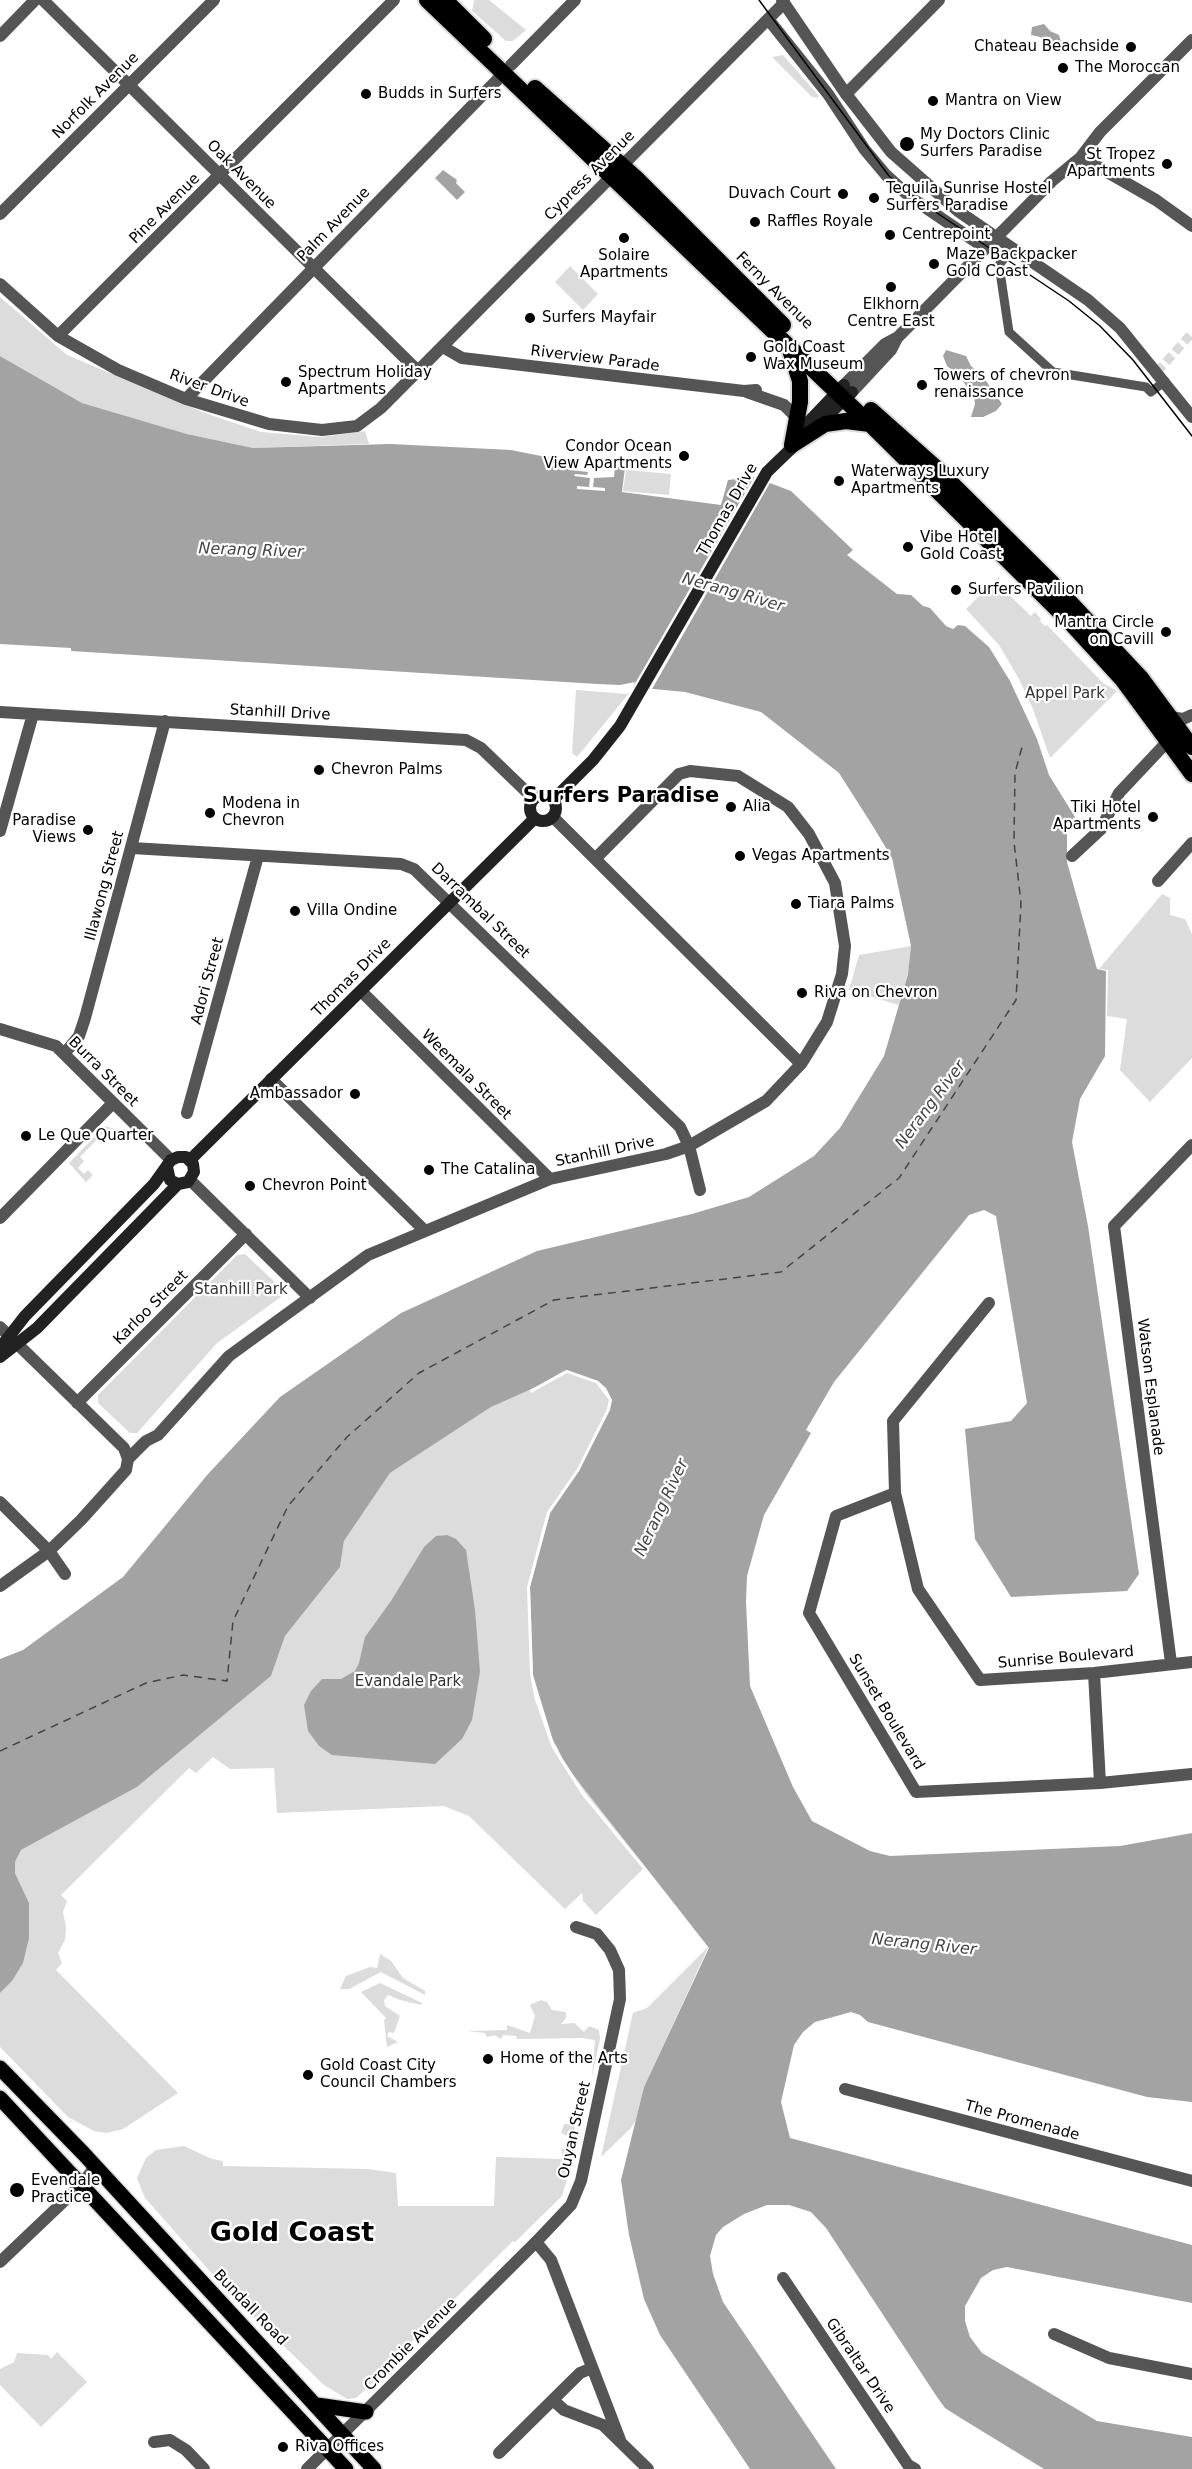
<!DOCTYPE html>
<html>
<head>
<meta charset="utf-8">
<style>
	body { margin:0 }
	canvas { display:block; background:#fff }
</style>
</head>
<body>
<canvas width="1192" height="2469"></canvas>
<script>
const ctx = document.querySelector('canvas').getContext('2d');
ctx.lineJoin = 'round';
function fill(path, color) { ctx.fillStyle = color; ctx.fill(path, 'evenodd'); }
const poly = rows => new Path2D(rows.map(r => 'M' + r).join(''));
function strokePath(path, color, width, dash) { ctx.strokeStyle = color; ctx.lineWidth = width; ctx.lineCap = dash ? 'butt' : 'round'; ctx.setLineDash(dash || []); ctx.stroke(path); }
function label(font, color, halo, rows, align = 'center') {
  ctx.font = font + ' "DejaVu Sans",sans-serif'; ctx.lineWidth = 4.5; ctx.setLineDash([]); ctx.textBaseline = 'middle'; ctx.strokeStyle = halo; ctx.fillStyle = color; for (const [text, x, y, turn = 0] of rows) {
    ctx.save(); ctx.translate(x, y); ctx.rotate((+turn || 0) * Math.PI / 180); ctx.textAlign = isNaN(turn) ? turn : align; if (halo) ctx.strokeText(text, 0, 0); ctx.fillText(text, 0, 0); ctx.restore();
  }
}
fill(poly([
	[474,0,489,0,526,30,513,41,506,41,472,11],
	[783,55,819,96,817,98,812,97,772,57],
	[570,266,598,294,583,310,555,282],
	[0,297,67,355,205,413,261,432,321,437,365,431,369,444,253,448,187,434,82,403,0,356],
	[626,470,671,474,669,495,623,491],
	[999,577,1002,588,1031,616,1035,612,1041,619,1040,621,1045,626,1047,625,1103,683,1117,691,1050,758,1033,709,1019,679,999,645,966,609],
	[576,690,627,694,630,692,577,757,572,753],
	[1162,894,1170,898,1170,915,1185,919,1192,934,1192,1058,1150,1102,1120,1070,1127,1019,1107,1016,1108,970,1099,969],
	[911,946,909,969,899,1005,849,990,859,955],
	[105,1126,115,1129,110,1133,106,1130,80,1157,84,1161,78,1168,84,1174,88,1170,93,1175,86,1182,69,1163],
	[245,1254,281,1288,281,1297,217,1343,137,1433,130,1433,98,1403,98,1395,237,1255],
	[566,1370,598,1381,610,1395,555,1747,645,1867,596,1915,583,1901,582,1893,565,1909,469,1816,444,1806,277,1813,274,1768,230,1769,213,1757,196,1773,189,1768,61,1895,67,1901,63,1912,66,1928,65,1940,58,1953,62,1963,56,1970,178,2093,123,2129,107,2133,94,2131,68,2117,0,2047,0,1993,12,1981,29,1903,15,1873,15,1862,21,1850,137,1787,271,1676,285,1636,340,1567,344,1541,390,1473,491,1407],
	[709,1946,644,2087,636,2120,631,2128,601,2157,633,2013,647,2008],
	[380,1954,391,1961,403,1978,425,1991,425,1995,381,1972,349,1989,340,1989,346,1976,370,1967,377,1968],
	[380,1983,422,2003,421,2005,400,2000,388,1995,384,2000,385,2006,400,2016,394,2033,389,2032,387,2036,398,2042,387,2047,384,2020,386,2018,361,1992],
	[541,2000,547,2002,552,2010,566,2012,566,2018,561,2024,574,2023,584,2032,589,2026,599,2030,600,2039,592,2077,595,2040,582,2038,517,2039,516,2036,503,2035,501,2039,495,2035,487,2037,485,2033,467,2031,507,2030,507,2025,530,2033,535,2016,530,2005],
	[564,2124,573,2124,579,2139,562,2196,515,2242,513,2241,377,2376,378,2378,356,2398,347,2399,324,2385,230,2294,145,2198,137,2178,146,2158,156,2150,184,2146,212,2159,223,2161,223,2166,368,2169,396,2173,398,2206,494,2206,496,2157,562,2159,562,2149,569,2149,570,2137,561,2133],
	[57,2352,87,2382,41,2427,0,2385,0,2369,14,2362,17,2353,48,2355,51,2359]
]), '#dcdcdc');
fill(poly([
	[1044,24,1050,31,1059,35,1061,42,1058,46,1051,47,1040,37,1031,35,1032,27],
	[443,170,457,180,456,183,465,192,457,200,435,178],
	[946,350,966,356,971,366,982,375,1002,404,996,411,983,417,971,417,975,404,974,397,960,377,947,366,943,356],
	[0,356,82,403,187,434,253,448,391,444,511,450,571,462,625,467,622,492,721,505,728,480,754,477,791,491,853,550,847,555,897,594,911,595,923,606,930,608,946,626,953,629,958,625,965,626,989,647,1010,681,1037,739,1049,775,1075,817,1067,825,1067,862,1097,969,1106,971,1105,1056,1080,1099,1072,1142,1088,1226,1139,1574,1127,1591,1011,1597,975,1539,965,1429,1011,1421,1027,1403,996,1216,984,1210,969,1215,834,1382,806,1430,811,1433,764,1515,747,1576,746,1602,750,1686,793,1787,812,1821,870,1851,890,1856,1120,1846,1192,1833,1192,2102,1147,2097,868,2022,860,2015,851,2012,815,2022,803,2032,794,2045,781,2102,790,2138,1192,2245,1192,2303,1007,2267,993,2270,981,2278,965,2306,965,2321,970,2337,982,2353,1097,2421,1192,2437,1192,2469,1044,2469,959,2417,945,2408,937,2397,826,2228,811,2212,789,2205,767,2205,744,2214,723,2227,716,2235,710,2256,713,2274,723,2302,836,2469,750,2469,660,2335,644,2299,629,2235,621,2180,644,2087,709,1948,567,1767,547,1728,533,1675,530,1587,550,1513,579,1471,612,1400,598,1381,567,1370,561,1373,558,1377,491,1407,390,1473,344,1541,340,1567,285,1636,271,1676,137,1787,21,1850,15,1862,15,1873,29,1903,29,1938,23,1963,12,1981,0,1993,0,1659,23,1650,123,1577,208,1474,280,1397,401,1313,537,1251,692,1214,749,1197,814,1156,840,1128,884,1056,908,974,911,946,892,858,874,828,839,773,761,712,685,692,633,687,635,682,620,685,597,684,71,651,71,648,0,644],
	[447,1535,456,1539,466,1550,475,1610,480,1672,472,1720,462,1739,435,1764,332,1755,319,1746,308,1731,304,1705,311,1691,322,1679,341,1679,355,1671,359,1663,365,1637,391,1601,424,1547,436,1536]
]), '#a3a3a3');
fill(poly([
	[571,462,615,465,614,477,594,478,593,487,605,488,605,491,577,489,577,486,589,487,590,478,574,476,575,474,587,475,588,472,570,470],
	[756,474,771,481,652,689,633,687],
	[566,1370,598,1381,606,1388,612,1400,610,1410,579,1471,550,1513,530,1587,533,1675,555,1747,585,1793,645,1867,643,1869,582,1795,552,1748,535,1700,530,1675,527,1587,547,1512,577,1469,607,1409,609,1400,596,1383,567,1373,531,1393,530,1390]
]), '#fff');
strokePath(poly([
	[0,1751,146,1683,183,1675,227,1681,233,1621,288,1506,347,1437,419,1373,554,1300,781,1272,899,1178,1016,1000,1021,903,1014,842,1015,773,1022,747]
]), '#444', 1.5, [8, 6]);
strokePath(poly([
	[1157,372,1192,333]
]), '#d9d9d9', 9, [9, 4.5]);
const primary = poly([
	[0,2068,83,2153,374,2469],
	[0,2098,346,2469],
	[317,2405,366,2412]
]);
const trunk = poly([
	[427,0,870,424,1069,621,1122,679,1192,774],
	[445,0,484,39],
	[535,88,636,178,783,325],
	[790,350,800,381,800,402,792,445],
	[871,410,934,466,1051,582,1141,678,1192,747],
	[792,445,825,424,846,421,870,424]
]);
strokePath(primary, '#dbdbdb', 18);
strokePath(trunk, '#dbdbdb', 20);
strokePath(poly([
	[1011,250,999,265,1009,332,1053,372,1146,387,1151,392,1165,381]
]), '#555', 9);
strokePath(poly([
	[43,0,418,371],
	[768,19,828,94,865,150,886,175,910,197,985,248],
	[0,36,35,0],
	[511,65,575,0],
	[846,94,939,0],
	[1081,157,1156,200,1192,226],
	[0,214,214,0],
	[0,284,58,336,118,370,186,399,269,424,322,430,357,426,381,408,784,3],
	[58,336,394,0],
	[443,347,462,358,744,391,756,390],
	[844,385,885,344,898,337,1052,181,1081,157,1100,132,1192,40],
	[747,392,784,405,797,418],
	[852,392,891,350,897,338],
	[186,399,504,73],
	[0,712,466,740,481,748,534,799],
	[1170,717,1183,719,1192,715],
	[0,831,33,714],
	[132,848,401,864,414,869,680,1127,689,1146,700,1190],
	[1072,856,1101,829,1119,793,1167,742],
	[595,859,679,774,690,771,738,776,788,807,809,834,835,883,845,946,842,974,827,1022,801,1064],
	[1158,881,1192,843],
	[361,991,550,1179],
	[0,1029,56,1046,171,1160],
	[64,1054,79,1036,85,1018,165,721],
	[271,1079,424,1230],
	[187,1113,258,856],
	[190,1180,310,1298],
	[0,1218,113,1103],
	[989,1303,893,1421,895,1493,918,1589,980,1680,1094,1673,1192,1662],
	[0,1327,124,1448,128,1459,126,1470,81,1520,49,1551,0,1586],
	[77,1403,246,1234],
	[128,1459,146,1441,158,1435,229,1356,368,1255,550,1179,666,1154,689,1146,766,1101,801,1064,553,817],
	[895,1493,836,1516,809,1613,916,1792,1100,1783,1192,1774],
	[0,1502,49,1551,65,1574],
	[1171,1663,1114,1226,1192,1145],
	[1094,1673,1100,1783],
	[576,1927,597,1934,610,1950,619,1970,620,1999,581,2181,571,2205,536,2242,551,2260,620,2440],
	[845,2089,1192,2181],
	[0,2262,82,2184,95,2167],
	[783,2278,908,2465,915,2469],
	[1054,2334,1109,2358,1192,2374],
	[553,2400,564,2410,603,2425,648,2469],
	[154,2442,170,2440,186,2450,204,2469],
	[499,2453,580,2373,592,2368]
]), '#555', 12);
strokePath(poly([
	[782,0,846,94,891,152,958,211,1088,300,1120,328,1192,417],
	[307,2469,536,2242]
]), '#555', 12);
strokePath(poly([
	[818,425,852,392],
	[796,439,800,431,844,385],
	'530 808a13 13 0 1 1 26 0a13 13 0 1 1-26 0Z',
	[553,800,593,760,620,726,767,472,798,442],
	[190,1160,535,818],
	[0,1348,25,1316,154,1184,171,1160,178,1157,186,1157,193,1164,194,1172,188,1182,178,1184,170,1180,167,1167],
	[0,1357,37,1328,178,1184]
]), '#222', 12);
strokePath(primary, '#000', 15);
strokePath(trunk, '#000', 16);
strokePath(poly([
	[759,0,889,176,919,201,1069,301,1100,326,1133,360,1192,436]
]), '#000', 1.5);
for (const [x, y, r, color] of [
	[1131,47,6,"#000"],
	[1063,68,6,"#000"],
	[366,94,6,"#000"],
	[933,101,6,"#000"],
	[907,144,8,"#000"],
	[1167,164,6,"#000"],
	[843,194,6,"#000"],
	[874,198,6,"#000"],
	[755,222,6,"#000"],
	[890,235,6,"#000"],
	[624,238,6,"#000"],
	[934,264,6,"#000"],
	[891,287,6,"#000"],
	[530,318,6,"#000"],
	[751,357,6,"#000"],
	[286,382,6,"#000"],
	[922,385,6,"#000"],
	[684,456,6,"#000"],
	[839,481,6,"#000"],
	[908,547,6,"#000"],
	[956,590,6,"#000"],
	[1166,632,6,"#000"],
	[319,770,6,"#000"],
	[731,807,6,"#000"],
	[210,813,6,"#000"],
	[1153,817,6,"#000"],
	[88,830,6,"#000"],
	[740,856,6,"#000"],
	[796,904,6,"#000"],
	[295,911,6,"#000"],
	[802,993,6,"#000"],
	[355,1094,6,"#000"],
	[26,1136,6,"#000"],
	[429,1170,6,"#000"],
	[250,1186,6,"#000"],
	[488,2059,6,"#000"],
	[308,2075,6,"#000"],
	[17,2190,8,"#000"],
	[283,2447,6,"#000"]
]) { const dot = new Path2D(); dot.arc(x, y, r, 0, 2 * Math.PI); ctx.fillStyle = color; ctx.fill(dot); strokePath(dot, '#fff', 2); }
label('15px', '#000', '#fff', [
	["Chateau Beachside",1119,47,"right"],
	["The Moroccan",1075,68],
	["Budds in Surfers",378,94],
	["Mantra on View",945,101],
	["My Doctors Clinic",920,135],
	["Surfers Paradise",920,152],
	["St Tropez",1155,155,"right"],
	["Apartments",1155,172,"right"],
	["Tequila Sunrise Hostel",886,189],
	["Surfers Paradise",886,206],
	["Duvach Court",831,194,"right"],
	["Raffles Royale",767,222],
	["Centrepoint",902,235],
	["Maze Backpacker",946,255],
	["Gold Coast",946,272],
	["Solaire",624,256,"center"],
	["Apartments",624,273,"center"],
	["Elkhorn",891,305,"center"],
	["Centre East",891,322,"center"],
	["Surfers Mayfair",542,318],
	["Gold Coast",763,348],
	["Wax Museum",763,365],
	["Spectrum Holiday",298,373],
	["Apartments",298,390],
	["Towers of chevron",934,376],
	["renaissance",934,393],
	["Condor Ocean",672,447,"right"],
	["View Apartments",672,464,"right"],
	["Waterways Luxury",851,472],
	["Apartments",851,489],
	["Vibe Hotel",920,538],
	["Gold Coast",920,555],
	["Surfers Pavilion",968,590],
	["Mantra Circle",1154,623,"right"],
	["on Cavill",1154,640,"right"],
	["Chevron Palms",331,770],
	["Modena in",222,804],
	["Chevron",222,821],
	["Alia",743,807],
	["Tiki Hotel",1141,808,"right"],
	["Apartments",1141,825,"right"],
	["Paradise",76,821,"right"],
	["Views",76,838,"right"],
	["Vegas Apartments",752,856],
	["Tiara Palms",808,904],
	["Villa Ondine",307,911],
	["Riva on Chevron",814,993],
	["Ambassador",343,1094,"right"],
	["Le Que Quarter",38,1136],
	["The Catalina",441,1170],
	["Chevron Point",262,1186],
	["Home of the Arts",500,2059],
	["Gold Coast City",320,2066],
	["Council Chambers",320,2083],
	["Evendale",31,2181],
	["Practice",31,2198],
	["Riva Offices",295,2447]
], 'left');
label('15px', '#000', '#fff', [
	["Norfolk Avenue",96,96,-45],
	["Oak Avenue",241,175,45],
	["Cypress Avenue",590,176,-45],
	["Pine Avenue",165,209,-45],
	["Palm Avenue",334,225,-46],
	["Ferny Avenue",774,291,45],
	["Riverview Parade",595,359,7],
	["River Drive",209,389,20],
	["Thomas Drive",728,510,-60],
	["Stanhill Drive",280,713,3],
	["Illawong Street",105,886,-75],
	["Darrambal Street",480,911,44],
	["Thomas Drive",352,978,-45],
	["Adori Street",208,981,-75],
	["Burra Street",103,1072,45],
	["Weemala Street",466,1075,45],
	["Stanhill Drive",605,1152,-12],
	["Karloo Street",151,1308,-45],
	["Watson Esplanade",1150,1387,83],
	["Sunrise Boulevard",1066,1658,-5],
	["Sunset Boulevard",886,1712,59],
	["The Promenade",1022,2121,15],
	["Ouyan Street",575,2130,-77],
	["Bundall Road",250,2308,46],
	["Crombie Avenue",411,2345,-45],
	["Gibraltar Drive",860,2366,56]
]);
label('15px', '#333', '#fff', [
	["Appel Park",1065,694],
	["Stanhill Park",241,1290],
	["Evandale Park",408,1682]
]);
label('italic 16px', '#444', '#fff', [
	["Nerang River",251,551,2],
	["Nerang River",733,593,16],
	["Nerang River",931,1105,-53],
	["Nerang River",662,1508,-65],
	["Nerang River",924,1945,6]
]);
label('bold 21px', '#000', '#fff', [
	["Surfers Paradise",621,797]
]);
label('bold 27px', '#000', '#fff', [
	["Gold Coast",292,2234]
]);
</script>
</body>
</html>
